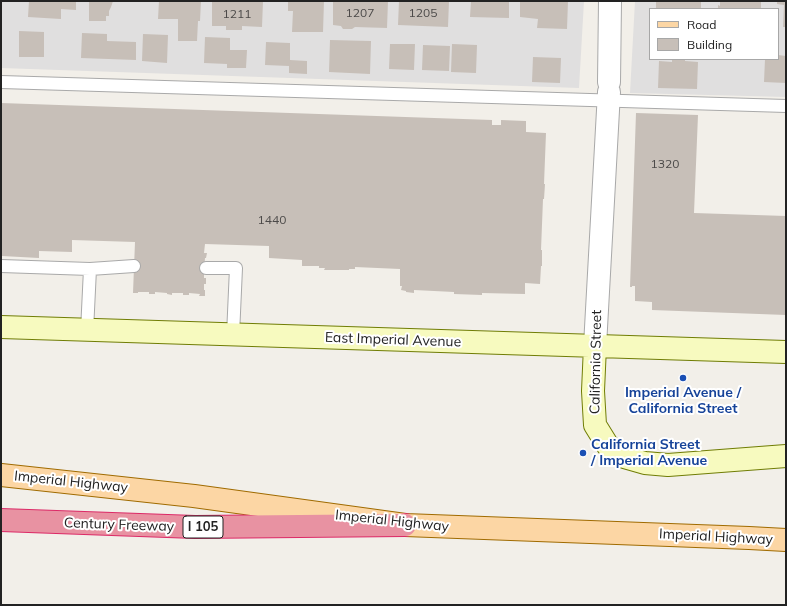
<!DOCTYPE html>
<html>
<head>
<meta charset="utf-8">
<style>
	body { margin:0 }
	#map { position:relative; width:787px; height:606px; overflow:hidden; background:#f2efe9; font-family:Mulish,sans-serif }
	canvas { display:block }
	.frame { position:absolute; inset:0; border:2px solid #222; pointer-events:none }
	.legend { position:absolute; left:649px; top:8px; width:130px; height:52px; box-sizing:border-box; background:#fff; border:1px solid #a7a7a7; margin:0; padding:5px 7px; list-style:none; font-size:12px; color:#222 }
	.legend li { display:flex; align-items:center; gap:8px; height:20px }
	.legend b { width:20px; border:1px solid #a7a7a7 }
</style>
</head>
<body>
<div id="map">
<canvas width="787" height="606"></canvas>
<div class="frame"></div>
<ul class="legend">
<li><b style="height:5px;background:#fcd6a4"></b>Road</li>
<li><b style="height:11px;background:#c7bfb8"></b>Building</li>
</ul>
</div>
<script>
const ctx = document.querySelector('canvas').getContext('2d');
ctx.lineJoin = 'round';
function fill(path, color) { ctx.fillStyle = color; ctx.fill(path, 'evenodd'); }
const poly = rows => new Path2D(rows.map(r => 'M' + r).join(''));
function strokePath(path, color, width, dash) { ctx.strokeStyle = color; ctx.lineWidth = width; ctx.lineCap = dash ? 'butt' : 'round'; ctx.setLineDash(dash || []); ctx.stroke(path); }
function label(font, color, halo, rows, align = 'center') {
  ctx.font = font + ' Mulish,sans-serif'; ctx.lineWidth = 4; ctx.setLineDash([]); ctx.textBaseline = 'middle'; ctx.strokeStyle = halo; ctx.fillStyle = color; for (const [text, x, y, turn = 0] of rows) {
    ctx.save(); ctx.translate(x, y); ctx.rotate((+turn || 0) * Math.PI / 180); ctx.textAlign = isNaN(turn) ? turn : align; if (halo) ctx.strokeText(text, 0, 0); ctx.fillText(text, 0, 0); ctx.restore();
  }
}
fill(poly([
	[1,1,584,1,579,88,1,68],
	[635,1,786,1,786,97,630,93],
	[650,9,778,9,778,59,650,59]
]), '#e0dfdf');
fill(poly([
	[29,1,76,1,76,10,61,9,61,19,28,17],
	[89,1,113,1,111,7,109,11,109,16,106,16,106,21,89,21],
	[159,1,201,1,200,21,198,21,197,41,178,41,178,19,158,19],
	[212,1,263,1,262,27,242,26,242,30,226,30,226,26,212,26],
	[288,1,324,1,323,32,292,32,293,11,288,11],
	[333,1,388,1,387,28,355,27,352,29,343,29,341,26,333,25],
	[399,1,449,1,448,27,398,25],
	[471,1,509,1,509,18,470,17],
	[520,1,568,1,567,29,537,28,538,19,520,17],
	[656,1,701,1,701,9,656,8],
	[720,1,761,1,761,9,732,8,732,9,718,9,718,5,720,6],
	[777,1,786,1,786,27,783,27,784,5,777,4],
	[19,31,44,32,44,57,19,57],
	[82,33,107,34,107,41,136,42,136,60,81,58],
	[143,34,168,35,167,63,142,61],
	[205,37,230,38,230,50,247,50,246,68,227,68,227,64,204,63],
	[330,40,371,41,370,74,329,72],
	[266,42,290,43,290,60,307,61,307,74,289,73,289,66,265,65],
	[390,44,415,44,414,70,389,69],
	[452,44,477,45,476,73,451,72],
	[423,45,450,46,449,71,422,70],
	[778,55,786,56,786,83,764,82,765,59,778,59],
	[533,57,561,58,560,83,532,82],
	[672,59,685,59,685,61,698,62,697,89,658,88,659,61,672,62],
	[1,103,492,120,492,125,501,125,501,120,526,121,526,132,546,133,544,184,545,184,544,199,543,199,541,250,542,250,542,266,541,266,540,284,525,283,525,294,482,293,482,295,454,294,454,292,414,290,414,293,406,292,406,291,401,290,402,286,400,286,400,269,355,267,355,269,349,269,349,270,324,270,325,268,319,268,319,266,302,266,302,260,269,258,269,246,205,244,204,253,207,253,206,258,205,258,204,271,204,278,206,278,206,284,204,284,204,290,205,290,205,296,199,296,200,294,189,293,189,295,183,295,183,293,172,293,172,295,167,294,167,293,155,292,155,294,149,294,149,292,138,292,138,293,133,293,135,242,72,240,72,252,39,251,39,258,2,256,2,258,1,258],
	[636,113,698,115,694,213,786,216,786,315,652,310,652,302,635,301,635,286,632,286,632,287,630,287]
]), '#c7bfb8');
const lane = poly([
	[1,82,786,106],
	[1,266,90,269,87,331],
	[206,268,236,268,233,335],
	[90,269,134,266]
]);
const street = poly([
	[609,82,610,1],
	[595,346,609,92]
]);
const secondary = poly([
	[1,327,786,352],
	[595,346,593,391,595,425,608,446,624,457,645,463,668,465,786,456]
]);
const primary = poly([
	[1,475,194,496,405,525,749,538,786,540]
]);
const highway = poly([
	[1,520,195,527,405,525]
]);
strokePath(lane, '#a9a9a9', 14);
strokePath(street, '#a9a9a9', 24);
strokePath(secondary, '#707d05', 24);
strokePath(primary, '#a06b00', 24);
strokePath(highway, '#dc2a67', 24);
strokePath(lane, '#fff', 12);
strokePath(street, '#fff', 22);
strokePath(secondary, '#f7fabf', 22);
strokePath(primary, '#fcd6a4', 22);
strokePath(highway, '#e892a2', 22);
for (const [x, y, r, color] of [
	[683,378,4,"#1a4fb4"],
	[583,453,4,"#1a4fb4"]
]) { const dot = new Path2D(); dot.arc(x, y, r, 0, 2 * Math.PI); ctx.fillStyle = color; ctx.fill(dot); strokePath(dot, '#fff', 1.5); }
label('12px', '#4b4948', null, [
	["1207",360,13],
	["1205",423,13],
	["1211",237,14],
	["1320",665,164],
	["1440",272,220]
]);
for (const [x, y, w] of [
	[203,527,40]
]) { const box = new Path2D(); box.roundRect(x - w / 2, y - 11, w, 22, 3); ctx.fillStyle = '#fff'; ctx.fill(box); strokePath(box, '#222', 1); }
label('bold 13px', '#222', null, [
	["I 105",203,527]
]);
label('14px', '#222', '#fff', [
	["East Imperial Avenue",393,340,2],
	["California Street",596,362,-89],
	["Imperial Highway",71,482,6],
	["Imperial Highway",392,521,6],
	["Century Freeway",119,525,2],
	["Imperial Highway",716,537,3]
]);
label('bold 14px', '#164399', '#fff', [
	["Imperial Avenue /",683,393],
	["California Street",683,409],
	["California Street",591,445,"left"],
	["/ Imperial Avenue",591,461,"left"]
]);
</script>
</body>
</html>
